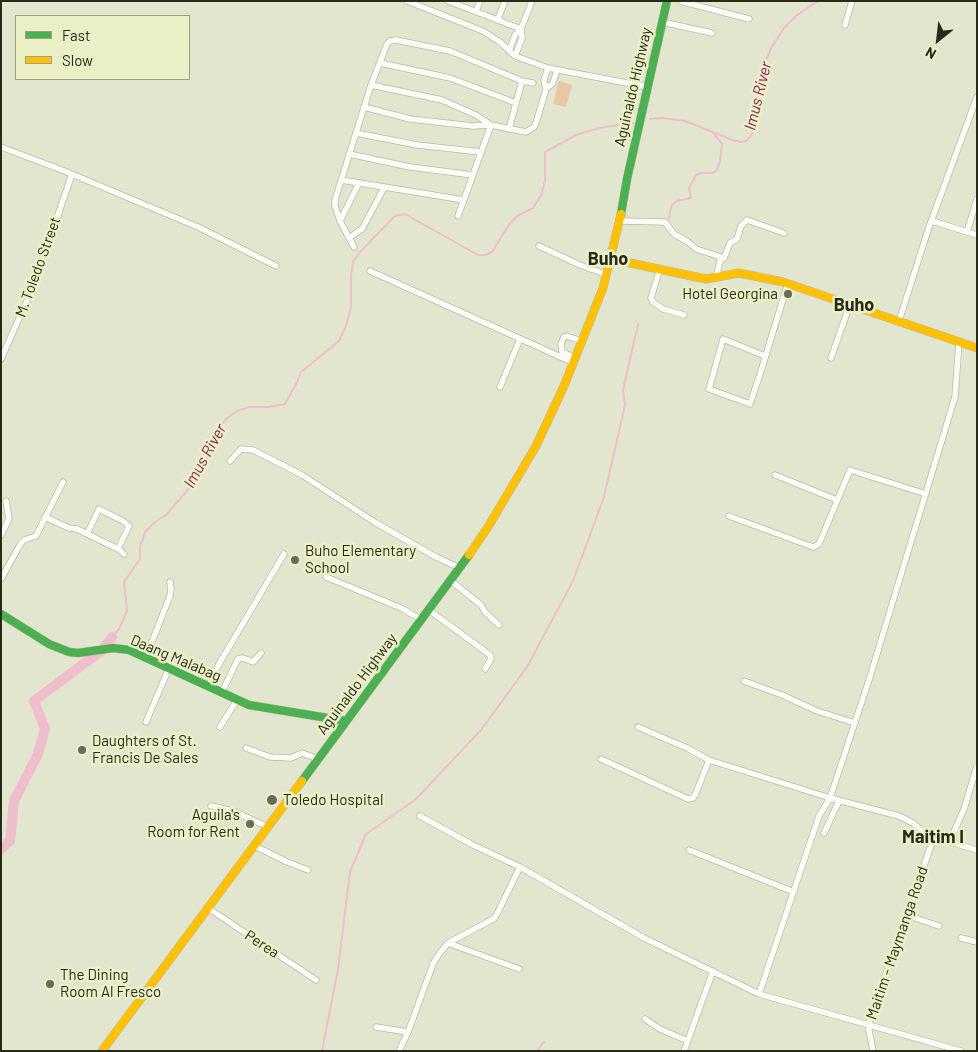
<!DOCTYPE html>
<html>
<head>
<meta charset="utf-8">
<style>
	body { margin:0 }
	#map { position:relative; width:978px; height:1052px; overflow:hidden; background:#e3e6cf; font-family:Barlow,sans-serif }
	canvas { display:block }
	.frame { position:absolute; inset:0; border:2px solid #282a1a; pointer-events:none }
	.legend { position:absolute; left:15px; top:15px; width:175px; height:65px; box-sizing:border-box; background:#ebefc6; border:1px solid #9da081; margin:0; padding:6px 9px; list-style:none; font-size:15px; color:#282a1a }
	.legend li { display:flex; align-items:center; gap:10px; height:25px }
	.legend b { width:25px; border:1px solid #9da081 }
	.north { position:absolute; left:913px; top:15px; width:50px; height:50px; -webkit-text-stroke:4px #ebefc6; paint-order:stroke; rotate:209deg; font-size:14px; font-weight:700; line-height:20px; text-align:center; color:#282a1a }
	.north::after { content:''; display:block; margin:auto; width:18px; height:22px; background:#282a1a; clip-path:polygon(50% 0,100% 100%,50% 72%,0 100%) }
</style>
</head>
<body>
<div id="map">
<canvas width="978" height="1052"></canvas>
<div class="frame"></div>
<ul class="legend">
<li><b style="height:6px;background:#4caf50"></b>Fast</li>
<li><b style="height:6px;background:#ffc107"></b>Slow</li>
</ul>
<div class="north">N</div>
</div>
<script>
const ctx = document.querySelector('canvas').getContext('2d');
ctx.lineJoin = 'round';
function fill(path, color) { ctx.fillStyle = color; ctx.fill(path, 'evenodd'); }
const poly = rows => new Path2D(rows.map(r => 'M' + r).join(''));
function strokePath(path, color, width, dash) { ctx.strokeStyle = color; ctx.lineWidth = width; ctx.lineCap = dash ? 'butt' : 'round'; ctx.setLineDash(dash || []); ctx.stroke(path); }
function label(font, color, halo, rows, align = 'center') {
  ctx.font = font + ' Barlow,sans-serif'; ctx.lineWidth = 5; ctx.setLineDash([]); ctx.textBaseline = 'middle'; ctx.strokeStyle = halo; ctx.fillStyle = color; for (const [text, x, y, turn = 0] of rows) {
    ctx.save(); ctx.translate(x, y); ctx.rotate((+turn || 0) * Math.PI / 180); ctx.textAlign = isNaN(turn) ? turn : align; if (halo) ctx.strokeText(text, 0, 0); ctx.fillText(text, 0, 0); ctx.restore();
  }
}
fill(poly([
	[559,81,572,85,566,107,553,104]
]), '#eac6a5');
strokePath(poly([
	[650,119,662,118,685,121,733,140,740,142,746,141,751,136,754,128,757,110,758,84,762,70,771,48,784,28,796,16,818,1],
	[669,220,670,211,672,205,677,201,691,198,689,188,696,175,701,173,713,173,717,170,720,162,722,144,714,134],
	[112,637,119,629,127,611,124,582,140,559,140,547,145,532,155,522,166,515,191,486,208,455,215,435,226,419,237,411,249,407,269,407,285,404,297,382,301,372,339,341,346,326,351,307,351,277,353,262,360,252,390,221,395,216,405,214,478,255,486,255,492,252,508,226,517,216,533,208,541,195,545,181,545,152,576,135,599,128,633,123],
	[322,1051,338,969,350,872,366,834,415,800,481,730,527,667,573,581,604,497,625,405,623,390,638,324],
	[537,1051,544,1042]
]), '#f0bdcd', 2);
strokePath(poly([
	[1,849,10,841,14,801,38,754,45,729,34,701,101,651,112,637]
]), '#f0bdcd', 10);
const street = poly([
	[407,1,483,31,500,42,515,56,548,68,648,87],
	[448,1,521,29],
	[680,1,749,19],
	[476,11,480,1],
	[498,19,505,1],
	[662,22,712,33],
	[845,25,852,1],
	[509,51,515,35,521,29],
	[515,56,522,38,521,29,532,1],
	[380,63,450,78,516,103],
	[371,85,442,100,476,115,491,125],
	[546,89,553,83,557,70],
	[364,107,410,119,473,126,491,125,526,132,534,127,536,123,546,89,544,80,548,68],
	[509,129,522,81],
	[356,133,417,145,481,152],
	[1,147,62,170,198,227,276,266],
	[349,154,410,167,473,175],
	[341,180,464,200],
	[458,216,491,125],
	[340,221,359,183],
	[620,221,665,222,674,234,688,242,696,249,721,257,716,278],
	[932,221,977,235],
	[967,232,977,199],
	[349,238,362,229,384,188],
	[539,246,580,265,602,273],
	[354,247,340,221,335,206,335,200,371,85,387,44,390,41,396,40,450,51,522,81,533,83],
	[720,260,724,258,730,243,737,239,741,226,747,220,784,233],
	[660,268,651,298,653,302,663,309,684,315],
	[370,271,574,363],
	[899,321,929,227,977,97],
	[765,356,723,339,709,389,750,404,761,371,788,283],
	[576,358,562,352,561,344,564,337,566,336,582,341],
	[831,358,850,304],
	[1,359,34,285,72,174],
	[500,387,520,339],
	[230,461,241,449,253,450,302,475,376,523,436,557,460,568],
	[775,475,837,500],
	[729,516,813,547,819,544,850,470,926,494],
	[45,517,69,528,77,529,118,549,124,554],
	[87,534,99,509,123,521,129,526,118,549],
	[1,535,9,519,6,501],
	[326,577,401,608,422,620],
	[1,579,21,543,24,540,36,536,63,482],
	[451,581,481,605,485,612,499,625],
	[429,610,490,655,491,659,485,669],
	[146,657,170,596,171,589,170,582],
	[744,681,782,695,817,711,855,723],
	[208,687,219,664,284,554],
	[222,692,238,659,243,658,253,662,261,653],
	[146,722,169,668],
	[220,727,237,700],
	[638,727,687,748,709,760,830,798,899,816,913,823,922,831,934,837,977,850],
	[246,748,270,757,291,758,302,753,318,759],
	[601,759,688,799,693,798,696,793,709,760],
	[211,806,233,811,268,827],
	[420,816,473,845,520,867,644,938,759,994,961,1051],
	[824,833,839,801],
	[950,841,964,809,977,766],
	[255,846,287,862,308,870],
	[689,850,794,892],
	[208,908,316,980],
	[906,915,939,926],
	[961,938,977,942],
	[448,943,519,969],
	[759,994,819,816,830,798,869,680,955,397,959,342],
	[645,1019,660,1029,688,1041],
	[376,1027,408,1032],
	[399,1051,408,1032,433,964,439,954,448,943,495,918,520,867],
	[684,1051,713,971],
	[873,1051,868,1025,934,837]
]);
const fast = poly([
	[621,214,627,179,667,1],
	[1,614,49,644,69,652,78,653,113,648,129,650,249,705,346,721],
	[302,781,469,555]
]);
const slow = poly([
	[611,259,706,279,739,273,783,282,977,348],
	[469,555,488,527,536,446,564,386,603,288,621,214],
	[102,1051,302,781]
]);
strokePath(street, '#b9bba8', 7);
strokePath(fast, '#b9bba8', 9);
strokePath(slow, '#b9bba8', 9);
strokePath(street, '#fbfbf8', 5.5);
strokePath(fast, '#4caf50', 8);
strokePath(slow, '#ffc107', 8);
for (const [x, y, r, color] of [
	[788,294,5,"#696c59"],
	[295,560,5,"#696c59"],
	[82,750,5,"#696c59"],
	[272,800,6,"#696c59"],
	[250,824,5,"#696c59"],
	[50,984,5,"#696c59"]
]) { const dot = new Path2D(); dot.arc(x, y, r, 0, 2 * Math.PI); ctx.fillStyle = color; ctx.fill(dot); strokePath(dot, '#ebefc6', 2); }
label('15px', '#282a1a', '#ebefc6', [
	["Aguinaldo Highway",633,87,-77],
	["M. Toledo Street",38,267,-70],
	["Daang Malabag",176,658,23],
	["Aguinaldo Highway",357,684,-53],
	["Maitim - Maymanga Road",897,943,-71],
	["Perea",262,944,33]
]);
label('15px', '#282a1a', '#ebefc6', [
	["Hotel Georgina",778,294,"right"],
	["Buho Elementary",305,551],
	["School",305,568],
	["Daughters of St.",92,741],
	["Francis De Sales",92,758],
	["Toledo Hospital",283,800],
	["Aguila's",240,815,"right"],
	["Room for Rent",240,832,"right"],
	["The Dining",60,975],
	["Room Al Fresco",60,992]
], 'left');
label('italic 16px', '#89235a', '#ebefc6', [
	["Imus River",758,96,-76],
	["Imus River",205,456,-61]
]);
label('bold 18px', '#282a1a', '#ebefc6', [
	["Buho",608,259],
	["Buho",854,305],
	["Maitim I",933,837]
]);
</script>
</body>
</html>
